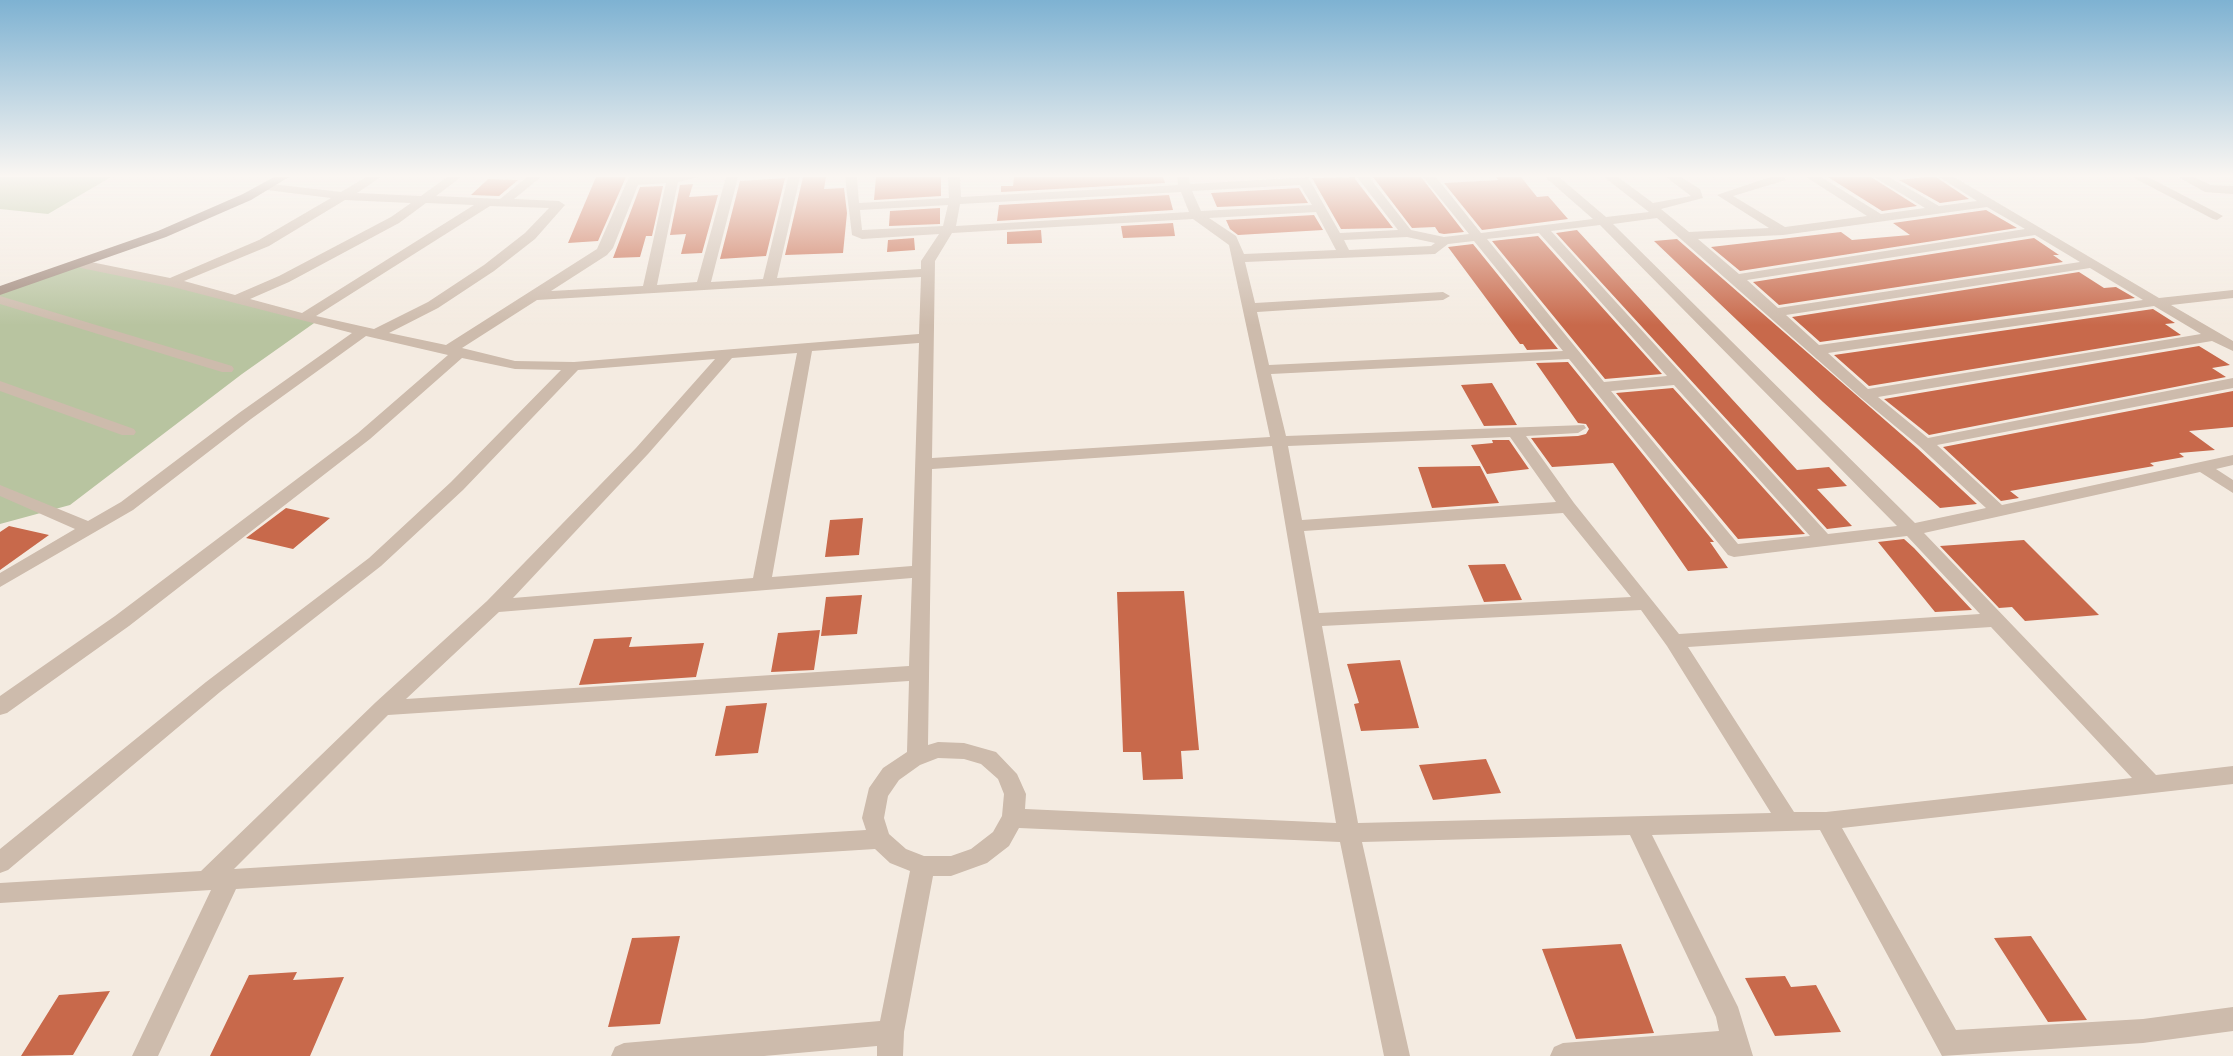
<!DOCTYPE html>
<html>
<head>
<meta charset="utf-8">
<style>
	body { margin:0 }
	canvas { display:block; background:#f4ebe1 }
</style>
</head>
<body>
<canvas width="2233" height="1056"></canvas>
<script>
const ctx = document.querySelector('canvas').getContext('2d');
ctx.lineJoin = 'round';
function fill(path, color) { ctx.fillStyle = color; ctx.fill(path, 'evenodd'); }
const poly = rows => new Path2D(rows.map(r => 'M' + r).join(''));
fill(poly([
	[0,177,111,177,48,214,0,209],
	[81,264,317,321,242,374,70,505,0,524,0,293]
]), '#b8c4a0');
fill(poly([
	[596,177,626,177,598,241,568,243],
	[803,177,826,177,824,189,844,188,847,213,843,253,785,255],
	[876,177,941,177,941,196,874,200],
	[1014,177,1163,177,1165,183,1001,192,1001,186,1013,186],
	[1355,177,1355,179,1393,228,1341,229,1312,178],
	[1373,177,1421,177,1464,232,1444,234,1439,233,1435,227,1412,228],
	[1496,177,1521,177,1537,197,1548,196,1568,219,1482,230,1444,183,1498,180],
	[1828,177,1871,177,1917,206,1882,211],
	[1925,177,1936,177,1969,199,1940,203,1899,180],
	[785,178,766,256,720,259,740,181],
	[488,179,518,180,499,196,471,195],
	[693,184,689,197,718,195,702,253,681,254,686,234,670,235,680,185],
	[663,186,652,236,646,236,640,257,613,258,640,187],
	[1299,188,1308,203,1217,207,1211,193],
	[1169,195,1173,210,997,221,999,205],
	[940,208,940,224,889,226,890,211],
	[1986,210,2017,228,1740,271,1711,247,1841,232,1852,240,1910,235,1893,223],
	[1314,215,1323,230,1238,235,1230,229,1226,220],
	[1173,223,1175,236,1123,238,1121,226],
	[1041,230,1042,243,1007,244,1007,232],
	[1577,230,1797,470,1829,467,1847,486,1817,489,1852,526,1827,529,1556,233],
	[1538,236,1662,374,1605,379,1492,241],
	[914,238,915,250,887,252,888,240],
	[2034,238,2059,255,2053,255,2063,262,1779,305,1753,282],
	[1677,239,1917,448,1977,504,1940,508,1823,402,1654,241],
	[1473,244,1558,349,1527,350,1523,344,1520,344,1448,247],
	[2079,272,2104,288,2116,287,2135,298,1820,342,1792,317],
	[2153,309,2175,323,2165,324,2181,335,1869,386,1834,355],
	[2199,346,2230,365,2212,368,2226,377,1929,435,1884,399],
	[1568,362,1714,542,1710,542,1728,568,1688,571,1613,463,1552,467,1531,438,1578,436,1586,434,1589,429,1586,424,1578,423,1536,363],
	[1492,383,1517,425,1484,426,1461,385],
	[1673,388,1803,532,1805,534,1738,539,1616,393],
	[2233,391,2233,427,2189,431,2215,450,2179,453,2184,457,2150,463,2154,466,2010,491,2019,498,2001,501,1943,447],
	[1492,440,1509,440,1529,469,1487,474,1471,445,1493,443],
	[1480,466,1499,503,1432,508,1418,467],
	[286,508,330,518,293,549,246,538],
	[863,518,859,555,825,557,830,520],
	[9,526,49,535,0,570,0,532],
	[1904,539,1914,548,1972,610,1935,612,1878,542],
	[2024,540,2099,615,2025,621,2012,607,1999,608,1940,546],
	[1505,564,1522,600,1484,602,1468,565],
	[1184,591,1199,750,1181,751,1183,779,1143,780,1141,752,1123,752,1117,592],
	[862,595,857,634,821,636,826,597],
	[820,630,814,670,771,672,778,633],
	[632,637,629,647,704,643,696,677,579,685,594,639],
	[1400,660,1419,728,1361,731,1354,704,1359,703,1347,664],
	[767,703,758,753,715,756,726,706],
	[1486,759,1501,793,1433,800,1419,765],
	[680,936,660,1024,608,1027,632,938],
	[2031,936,2087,1020,2048,1022,1994,938],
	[1621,944,1654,1033,1576,1039,1542,949],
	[297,972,293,980,344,977,310,1056,210,1056,249,975],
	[1785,976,1791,987,1816,985,1841,1032,1775,1036,1745,978],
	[110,991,73,1055,21,1056,59,995]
]), '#c8694b');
fill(poly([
	[366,177,381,177,357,193,421,196,447,177,461,177,436,196,500,199,527,177,541,177,514,199,559,201,565,205,535,239,494,271,438,308,389,333,446,345,597,249,629,177,700,177,678,182,657,285,697,282,726,177,738,177,711,282,763,279,788,177,800,177,777,278,921,269,921,261,939,234,862,239,852,235,845,177,857,177,859,203,949,198,948,177,960,177,961,197,1178,185,1177,177,1189,177,1190,184,1308,177,1340,233,1398,230,1357,177,1369,177,1411,230,1444,237,1469,234,1423,177,1436,177,1481,233,1593,219,1545,177,1559,177,1606,217,1649,212,1604,177,1618,177,1653,203,1691,196,1666,177,1681,177,1700,189,1703,198,1661,209,1689,232,1769,228,1717,195,1770,177,1784,177,1786,180,1733,196,1785,227,1867,216,1806,177,1821,177,1881,214,1925,208,1874,177,1889,177,1939,206,1977,201,1939,177,1954,177,2159,298,2233,290,2233,298,2171,305,2233,341,2233,351,2212,341,1878,397,1928,438,2233,378,2233,388,1937,445,2002,505,2233,455,2233,465,2216,469,2233,480,2233,493,2200,472,1924,533,2156,775,2233,766,2233,784,1842,828,1956,1030,2143,1019,2233,1007,2233,1031,2143,1043,1942,1056,1820,830,1652,835,1738,1007,1753,1056,1550,1056,1554,1047,1563,1043,1719,1031,1716,1017,1630,835,1362,842,1410,1056,1384,1056,1340,842,1019,828,1009,846,987,863,951,876,933,876,904,1032,903,1056,877,1056,877,1046,764,1056,611,1056,615,1047,624,1043,880,1021,910,871,890,863,875,849,236,889,158,1056,132,1056,211,890,0,903,0,883,201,871,376,702,487,601,636,448,715,359,578,370,463,490,381,566,220,692,8,870,0,873,0,849,206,682,369,558,451,482,561,370,515,369,462,358,370,439,129,626,7,713,0,715,0,696,115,616,358,433,448,355,366,336,251,419,133,510,0,587,0,573,75,529,0,496,0,485,88,521,121,502,239,413,352,333,169,286,81,268,74,264,81,260,170,278,259,240,331,198,267,190,261,186,263,183,341,192,366,177],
	[666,183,643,286,551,291,607,255,613,248,638,185,666,183],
	[1300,185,1312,205,1201,211,1192,191,1300,185],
	[1181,192,1189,212,956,226,960,204,1181,192],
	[345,200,411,203,391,217,279,276,235,295,184,281,269,246,345,200],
	[426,203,474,205,302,313,250,299,289,282,399,223,426,203],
	[948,205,943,226,862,230,860,210,948,205],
	[490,206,549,208,525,233,484,265,428,302,374,329,316,316,490,206],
	[1987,207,2025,229,1739,274,1698,239,1783,235,1987,207],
	[1316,212,1336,250,1244,254,1236,236,1209,218,1316,212],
	[1657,218,1860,397,1919,446,1986,508,1915,523,1613,224,1657,218],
	[1193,219,1229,245,1270,437,932,458,935,261,952,233,1193,219],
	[1600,225,1897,526,1828,534,1551,231,1600,225],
	[1539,233,1667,376,1604,382,1487,239,1539,233],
	[2035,235,2080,262,1778,308,1747,280,2035,235],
	[1407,237,1435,243,1431,246,1349,250,1344,240,1407,237],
	[1474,241,1563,351,1269,365,1257,312,1443,300,1450,296,1443,292,1255,303,1245,262,1435,254,1448,244,1474,241],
	[2090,268,2143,300,1819,345,1786,315,2090,268],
	[921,277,919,334,574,362,515,361,462,348,537,300,921,277],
	[2154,306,2201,334,1868,389,1828,353,2154,306],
	[919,343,912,566,772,577,812,351,919,343],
	[797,353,753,578,513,598,648,454,732,358,797,353],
	[1569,359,1728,555,1734,557,1907,536,1980,614,1679,634,1574,503,1526,436,1578,433,1586,428,1584,425,1286,436,1271,374,1569,359],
	[1674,385,1810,536,1738,544,1611,391,1674,385],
	[1510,437,1556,502,1302,520,1288,446,1510,437],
	[1272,446,1336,823,1025,809,1026,794,1017,774,996,752,964,743,938,742,928,745,932,469,1272,446],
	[1563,513,1631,597,1319,613,1304,531,1563,513],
	[912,578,909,666,406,699,499,612,912,578],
	[1641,610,1667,646,1771,813,1358,823,1322,626,1641,610],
	[1991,627,2132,778,1826,812,1794,812,1688,647,1991,627],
	[909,681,907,752,883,768,869,788,862,818,866,830,234,869,388,715,909,681],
	[938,758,964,759,981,764,998,779,1004,794,1002,816,993,832,971,849,951,856,924,856,906,849,889,834,884,818,888,796,899,780,920,765,938,758],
	[2132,177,2148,177,2223,216,2217,220,2213,219,2132,177],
	[2178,177,2194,177,2211,185,2233,186,2233,194,2205,192,2178,177],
	[0,296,232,366,234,369,232,372,222,372,0,304,0,296],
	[0,381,134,429,136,432,134,435,122,435,0,391,0,381]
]), '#cdbbac');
fill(poly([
	[274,177,289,177,251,200,166,237,0,295,0,286,158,231,243,194,274,177]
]), '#a18a7d');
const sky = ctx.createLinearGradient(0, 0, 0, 325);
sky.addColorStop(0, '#7eb2d2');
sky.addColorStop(0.54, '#faf6f2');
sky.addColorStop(1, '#faf6f200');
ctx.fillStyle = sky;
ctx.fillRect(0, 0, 2233, 325);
</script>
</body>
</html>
